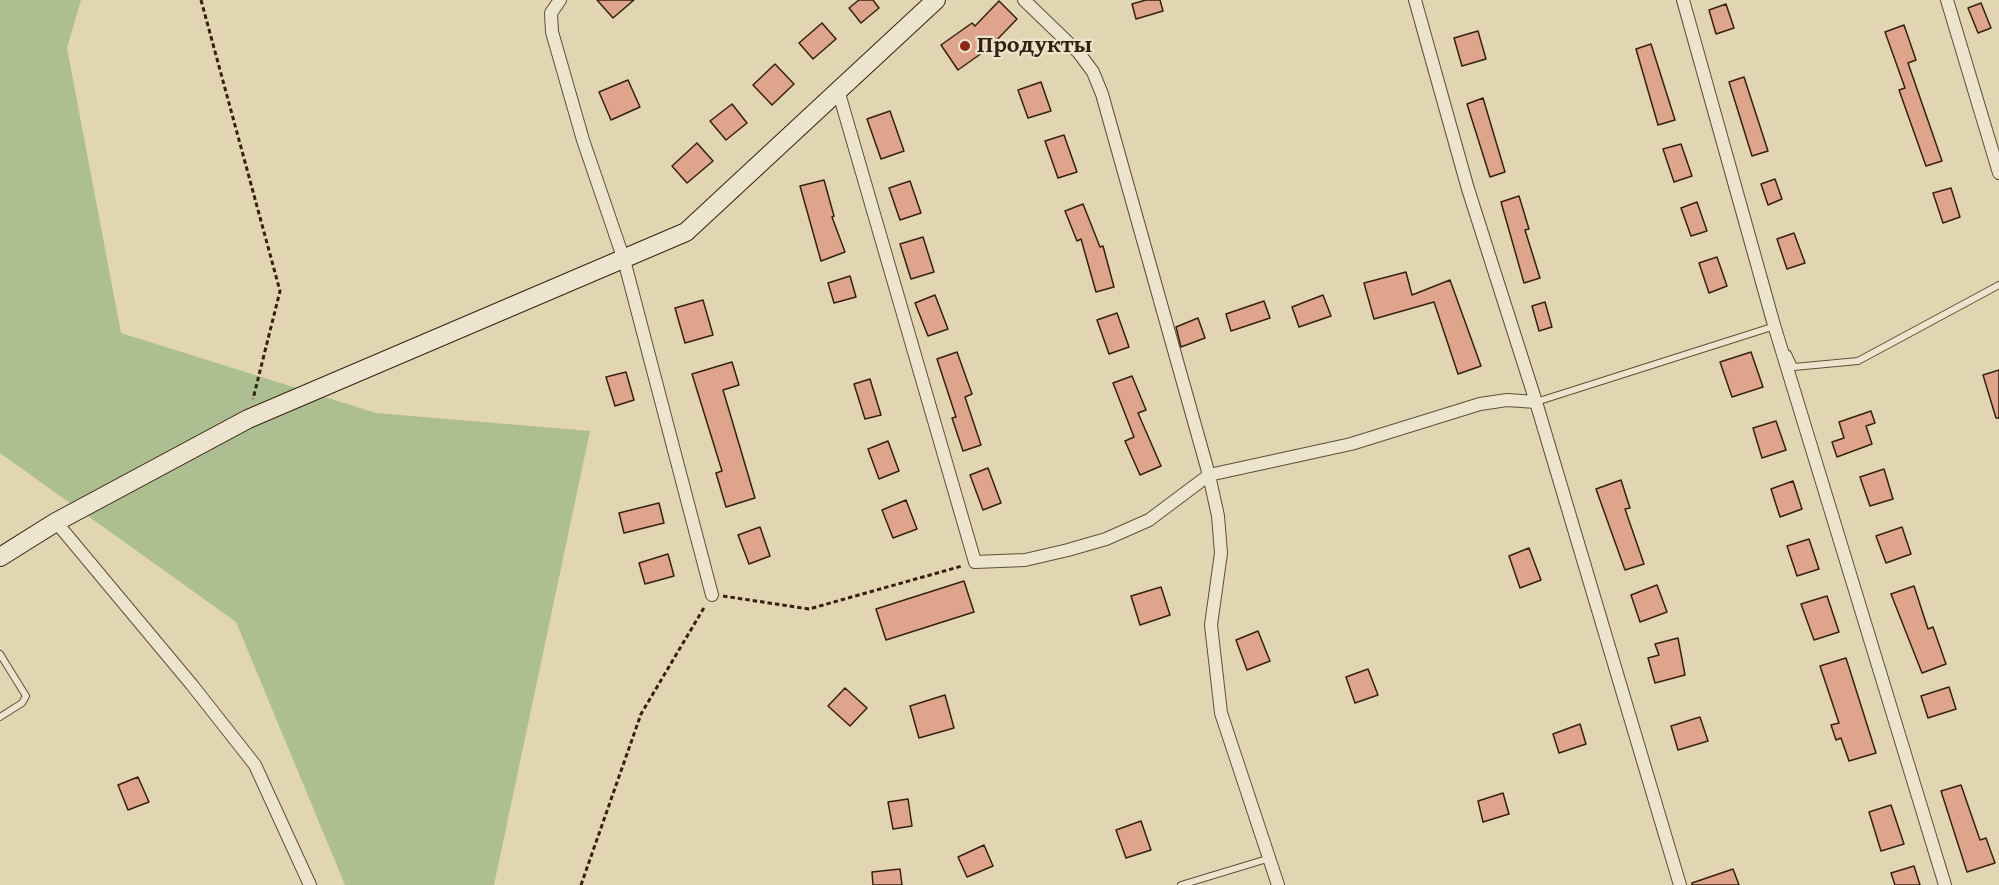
<!DOCTYPE html>
<html>
<head>
<meta charset="utf-8">
<style>
	body { margin:0 }
	canvas { display:block; background:#e2d6b2 }
</style>
</head>
<body>
<canvas width="1999" height="885"></canvas>
<script>
const ctx = document.querySelector('canvas').getContext('2d');
ctx.lineJoin = 'round';
function fill(path, color) { ctx.fillStyle = color; ctx.fill(path, 'evenodd'); }
const poly = rows => new Path2D(rows.map(r => 'M' + r).join(''));
function strokePath(path, color, width, dash) { ctx.strokeStyle = color; ctx.lineWidth = width; ctx.lineCap = dash ? 'butt' : 'round'; ctx.setLineDash(dash || []); ctx.stroke(path); }
function label(font, color, halo, rows, align = 'center') {
  ctx.font = font + ' "Gentium Book Plus",serif'; ctx.lineWidth = 4.5; ctx.setLineDash([]); ctx.textBaseline = 'middle'; ctx.strokeStyle = halo; ctx.fillStyle = color; for (const [text, x, y, turn = 0] of rows) {
    ctx.save(); ctx.translate(x, y); ctx.rotate((+turn || 0) * Math.PI / 180); ctx.textAlign = isNaN(turn) ? turn : align; if (halo) ctx.strokeText(text, 0, 0); ctx.fillText(text, 0, 0); ctx.restore();
  }
}
fill(poly([
	[0,0,81,0,67,48,121,333,376,413,590,431,494,885,345,885,236,622,0,453]
]), '#adbf91');
const building = poly([
	[597,0,634,0,613,18,597,0],
	[859,0,873,0,879,8,861,23,849,8,859,0],
	[1146,0,1160,0,1163,11,1136,19,1132,4,1146,0],
	[999,1,1017,19,989,48,958,70,941,45,972,23,975,26,999,1],
	[1981,3,1991,28,1978,33,1968,8,1981,3],
	[1726,4,1734,28,1716,34,1709,10,1726,4],
	[822,23,836,39,813,59,799,43,822,23],
	[1904,25,1916,60,1908,63,1942,161,1926,166,1899,90,1905,88,1885,32,1904,25],
	[1478,31,1486,59,1462,66,1454,38,1478,31],
	[1651,44,1675,120,1658,125,1636,49,1651,44],
	[775,64,794,84,772,105,753,85,775,64],
	[1744,77,1768,151,1752,156,1729,82,1744,77],
	[628,80,640,107,611,120,599,92,628,80],
	[1041,82,1051,111,1028,118,1018,90,1041,82],
	[1483,98,1505,172,1490,177,1467,104,1483,98],
	[732,104,747,123,726,140,710,121,732,104],
	[890,111,904,151,881,159,867,119,890,111],
	[1064,135,1077,172,1058,178,1045,141,1064,135],
	[697,143,713,161,687,183,672,166,697,143],
	[1681,144,1692,176,1674,182,1663,149,1681,144],
	[1775,179,1782,199,1768,205,1761,184,1775,179],
	[824,180,834,216,832,217,845,252,821,261,800,186,824,180],
	[910,181,921,213,900,220,889,188,910,181],
	[1951,188,1960,217,1943,223,1933,193,1951,188],
	[1519,196,1529,229,1525,230,1540,278,1524,283,1501,202,1519,196],
	[1697,202,1707,231,1691,236,1681,208,1697,202],
	[1083,204,1100,247,1103,246,1114,287,1096,292,1081,239,1077,241,1065,211,1083,204],
	[1794,233,1805,263,1787,269,1777,239,1794,233],
	[923,237,934,272,911,279,900,244,923,237],
	[1717,257,1727,286,1709,293,1699,263,1717,257],
	[1406,272,1412,295,1450,280,1481,366,1458,374,1434,302,1374,319,1364,283,1406,272],
	[850,276,856,297,834,303,828,283,850,276],
	[935,295,948,329,928,336,915,303,935,295],
	[1323,295,1331,316,1299,327,1292,307,1323,295],
	[703,300,713,335,685,343,675,308,703,300],
	[1264,301,1270,318,1231,331,1226,314,1264,301],
	[1545,302,1552,327,1539,331,1532,306,1545,302],
	[1117,313,1129,347,1109,354,1097,320,1117,313],
	[1198,318,1205,338,1181,347,1176,327,1198,318],
	[957,352,972,394,965,397,981,445,963,451,952,418,956,417,937,359,957,352],
	[1751,352,1763,387,1732,397,1720,362,1751,352],
	[732,362,739,385,723,390,755,498,726,507,716,473,722,471,692,374,732,362],
	[1999,370,1999,418,1996,418,1983,375,1999,370],
	[626,372,634,400,615,406,606,377,626,372],
	[1132,376,1146,410,1138,413,1161,466,1140,475,1125,441,1134,437,1113,383,1132,376],
	[870,379,881,415,865,419,854,384,870,379],
	[1871,411,1875,423,1866,426,1872,444,1837,457,1832,442,1844,438,1839,422,1871,411],
	[1776,421,1786,450,1762,458,1753,428,1776,421],
	[888,441,899,471,879,479,868,449,888,441],
	[988,468,1001,503,983,510,970,475,988,468],
	[1884,469,1893,499,1870,506,1860,477,1884,469],
	[1621,480,1630,508,1625,509,1644,564,1625,570,1596,489,1621,480],
	[1793,481,1802,509,1780,517,1771,489,1793,481],
	[906,500,917,529,893,538,882,510,906,500],
	[659,503,664,523,624,533,619,513,659,503],
	[760,527,770,556,749,564,738,535,760,527],
	[1902,527,1911,554,1886,563,1876,536,1902,527],
	[1809,539,1819,569,1797,576,1787,546,1809,539],
	[1529,548,1541,580,1520,588,1509,556,1529,548],
	[668,554,674,576,645,584,639,563,668,554],
	[964,581,974,612,886,640,876,609,964,581],
	[1657,585,1667,612,1640,622,1631,595,1657,585],
	[1914,586,1928,629,1933,627,1946,664,1922,673,1891,594,1914,586],
	[1161,587,1170,615,1140,625,1131,596,1161,587],
	[1827,596,1839,632,1814,640,1801,604,1827,596],
	[1258,631,1270,661,1247,670,1236,640,1258,631],
	[1678,638,1685,675,1655,683,1648,658,1659,655,1655,644,1678,638],
	[1846,658,1876,753,1849,761,1841,738,1836,740,1831,725,1839,723,1820,666,1846,658],
	[1368,669,1378,695,1355,703,1346,677,1368,669],
	[1949,687,1956,709,1928,718,1921,696,1949,687],
	[845,688,867,708,850,726,828,706,845,688],
	[945,695,954,728,919,738,910,706,945,695],
	[1700,717,1708,741,1678,750,1671,726,1700,717],
	[1580,724,1586,744,1559,753,1553,734,1580,724],
	[138,777,149,802,128,810,118,785,138,777],
	[1961,785,1980,840,1986,838,1995,863,1967,872,1941,791,1961,785],
	[1503,793,1509,814,1483,822,1478,801,1503,793],
	[908,799,912,826,893,829,888,802,908,799],
	[1891,805,1904,844,1881,851,1869,812,1891,805],
	[1141,821,1151,850,1126,858,1116,830,1141,821],
	[984,845,993,866,967,877,958,857,984,845],
	[1914,866,1920,885,1895,885,1891,873,1914,866],
	[900,869,902,885,873,885,872,872,900,869],
	[1733,869,1739,885,1692,885,1692,883,1733,869]
]);
fill(building, '#dea58c');
strokePath(building, '#352110', 1.5);
const lane = poly([
	[1788,354,1794,367,1858,361,1999,285],
	[1536,402,1775,326],
	[0,654,26,696,22,703,0,717],
	[1181,885,1267,859]
]);
const street = poly([
	[560,0,551,13,552,32,583,140,624,260,712,595],
	[1415,0,1468,189,1536,402,1680,885],
	[1683,0,1774,325,1945,885],
	[1947,0,1999,173],
	[838,90,975,562,1025,560,1068,550,1106,539,1149,520,1209,475,1102,94,1093,72,1079,53,1024,0],
	[56,522,192,685,255,765,310,885],
	[1278,885,1221,713,1211,625,1221,553,1218,516,1209,475,1351,444,1480,404,1507,400,1536,402]
]);
const secondary = poly([
	[0,557,56,522,248,419,686,232,936,0]
]);
strokePath(lane, '#604e38', 8);
strokePath(street, '#604e38', 14);
strokePath(secondary, '#352110', 20);
strokePath(poly([
	[201,0,280,291,253,399],
	[723,596,809,609,962,566],
	[581,885,641,714,705,606]
]), '#352110', 3, [4.5, 3]);
strokePath(lane, '#ece4cd', 6);
strokePath(street, '#ece4cd', 12);
strokePath(secondary, '#ece4cd', 18);
for (const [x, y, r, color] of [
	[965,46,6,"#8f2418"]
]) { const dot = new Path2D(); dot.arc(x, y, r, 0, 2 * Math.PI); ctx.fillStyle = color; ctx.fill(dot); strokePath(dot, '#ece4cd', 2); }
label('bold 24px', '#352110', '#ece4cd', [
	["Продукты",977,46]
], 'left');
</script>
</body>
</html>
